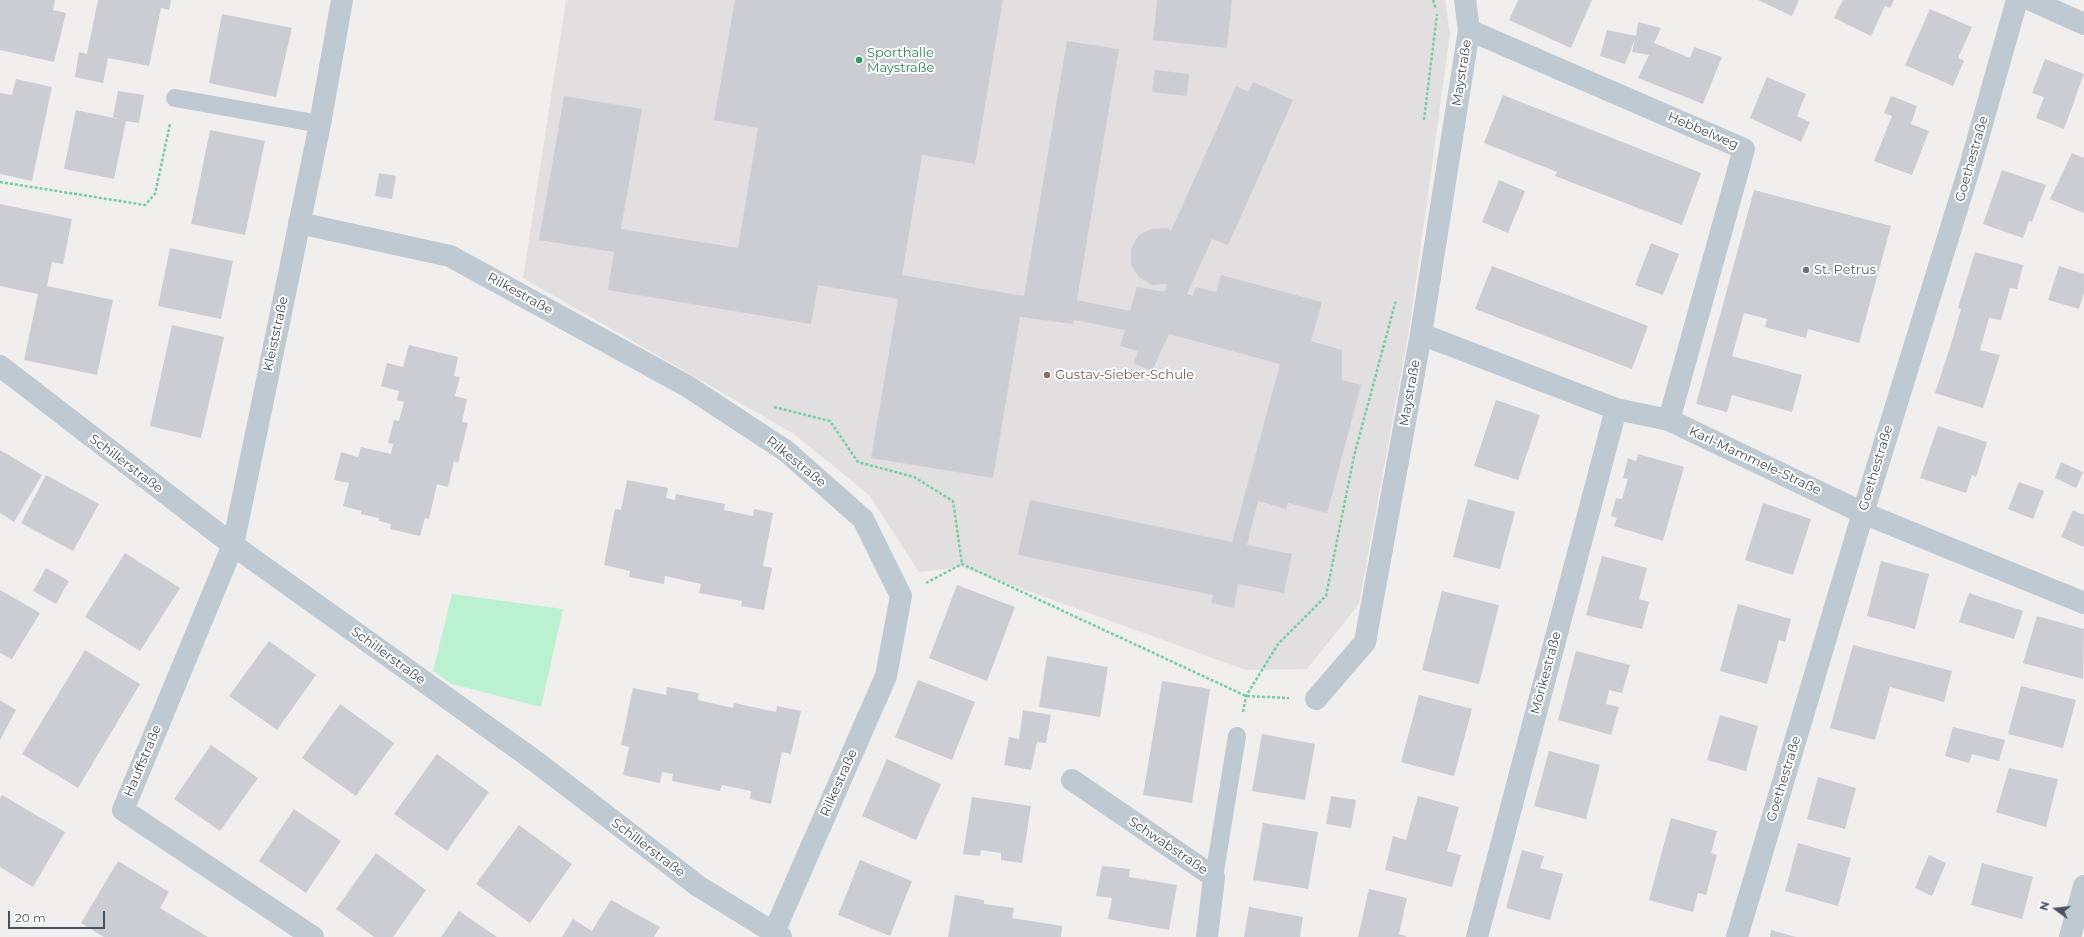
<!DOCTYPE html>
<html>
<head>
<meta charset="utf-8">
<style>
	body { margin:0 }
	#map { position:relative; width:2084px; height:937px; overflow:hidden; background:#f1eeee; font-family:Montserrat,sans-serif }
	canvas { display:block }
	.north { position:absolute; left:2036px; top:889px; width:40px; height:40px; -webkit-text-stroke:3px #fff; paint-order:stroke; rotate:285deg; font-size:11px; font-weight:700; line-height:16px; text-align:center; color:#46525d }
	.north::after { content:''; display:block; margin:auto; width:14px; height:18px; background:#46525d; clip-path:polygon(50% 0,100% 100%,50% 72%,0 100%) }
	.scale { position:absolute; left:8px; top:911px; width:97px; height:18px; box-sizing:border-box; border:2px solid #46525d; border-top:0; padding-left:5px; font-size:12px; line-height:14px; white-space:nowrap; color:#46525d; -webkit-text-stroke:3px #fff; paint-order:stroke }
</style>
</head>
<body>
<div id="map">
<canvas width="2084" height="937"></canvas>
<div class="north">N</div>
<div class="scale">20 m</div>
</div>
<script>
const ctx = document.querySelector('canvas').getContext('2d');
ctx.lineJoin = 'round';
function fill(path, color) { ctx.fillStyle = color; ctx.fill(path, 'evenodd'); }
const poly = rows => new Path2D(rows.map(r => 'M' + r).join(''));
function strokePath(path, color, width, dash) { ctx.strokeStyle = color; ctx.lineWidth = width; ctx.lineCap = dash ? 'butt' : 'round'; ctx.setLineDash(dash || []); ctx.stroke(path); }
function label(font, color, halo, rows, align = 'center') {
  ctx.font = font + ' Montserrat,sans-serif'; ctx.lineWidth = 4; ctx.setLineDash([]); ctx.textBaseline = 'middle'; ctx.strokeStyle = halo; ctx.fillStyle = color; for (const [text, x, y, turn = 0] of rows) {
    ctx.save(); ctx.translate(x, y); ctx.rotate((+turn || 0) * Math.PI / 180); ctx.textAlign = isNaN(turn) ? turn : align; if (halo) ctx.strokeText(text, 0, 0); ctx.fillText(text, 0, 0); ctx.restore();
  }
}
fill(poly([
	[566,0,1445,0,1450,34,1410,325,1359,604,1307,669,1246,670,962,567,919,572,869,495,794,434,523,278]
]), '#e2dfe0');
fill(poly([
	[452,594,563,609,541,707,452,684,433,671]
]), '#baf1d0');
fill(poly([
	[0,0,55,0,53,10,66,13,54,62,0,50],
	[98,0,171,0,169,10,161,8,149,66,108,58,103,83,75,77,79,52,87,54],
	[735,0,1003,0,975,164,922,155,902,275,1024,296,1067,41,1119,49,1077,300,1130,311,1137,287,1165,292,1167,284,1152,285,1139,277,1131,265,1131,249,1138,236,1151,229,1167,228,1171,231,1236,86,1248,92,1253,82,1293,100,1228,245,1212,239,1187,294,1193,296,1196,287,1216,292,1221,275,1322,302,1311,341,1342,350,1342,380,1361,385,1327,513,1288,503,1286,509,1258,501,1247,545,1292,554,1284,593,1238,584,1234,608,1211,603,1213,595,1018,555,1030,500,1232,542,1280,364,1169,334,1152,371,1134,363,1138,351,1120,346,1125,330,1074,320,1073,324,1020,317,993,478,871,458,898,299,818,285,811,324,608,290,614,252,539,240,564,96,642,109,621,229,738,248,758,128,714,120],
	[1157,0,1232,0,1227,48,1153,40],
	[1518,0,1592,0,1571,48,1509,20],
	[1758,0,1799,0,1792,16],
	[1843,0,1894,0,1890,8,1885,6,1871,36,1834,18],
	[1930,9,1972,27,1958,58,1964,61,1953,86,1905,65],
	[222,14,292,28,276,97,209,83],
	[1638,22,1661,28,1654,43,1690,58,1694,47,1722,57,1703,104,1638,78,1649,55,1632,52,1635,39,1625,64,1600,56,1607,30,1636,36],
	[2045,59,2084,74,2064,129,2036,118,2044,97,2032,93],
	[1155,70,1189,74,1187,96,1152,92],
	[1767,77,1806,94,1797,116,1810,122,1801,142,1750,118],
	[16,79,52,87,32,181,0,174,0,93,12,95],
	[118,91,144,95,139,123,126,121,114,179,64,169,76,110,123,120,113,117],
	[1503,95,1701,173,1682,225,1555,176,1557,172,1484,143],
	[1891,96,1917,106,1911,124,1929,131,1912,175,1874,161,1892,116,1884,113],
	[210,130,265,141,245,235,191,224],
	[2072,153,2084,158,2084,213,2050,199],
	[2002,170,2046,185,2032,222,2029,221,2023,238,1983,224],
	[379,173,396,176,392,199,375,196],
	[1499,180,1525,191,1508,233,1482,222],
	[1754,190,1891,226,1859,343,1808,329,1806,338,1765,327,1767,319,1744,313,1732,356,1802,375,1792,412,1732,395,1727,412,1696,404],
	[0,204,72,219,63,264,52,262,47,286,113,300,97,375,24,360,38,294,0,286],
	[1651,243,1679,254,1663,295,1635,285],
	[170,248,233,261,221,319,158,306],
	[1975,252,2023,265,2017,289,2010,288,2001,320,1989,318,1980,350,2000,355,1983,408,1935,393,1952,341,1961,309,1958,308],
	[1492,266,1648,326,1632,369,1475,309],
	[2059,266,2084,274,2084,292,2079,309,2048,300],
	[172,325,224,337,201,438,150,426],
	[409,345,458,357,454,376,460,377,455,396,467,399,462,422,468,423,458,463,454,461,448,487,437,484,429,519,425,518,420,536,390,529,391,524,379,521,379,518,361,514,361,511,343,506,349,483,334,480,341,452,358,457,361,447,391,454,393,444,388,443,394,420,399,421,404,402,397,400,399,391,381,386,387,363,403,367],
	[1496,400,1540,415,1518,480,1474,466],
	[1938,426,1987,442,1976,477,1972,475,1966,493,1920,478],
	[0,450,42,475,14,522,0,513],
	[1638,454,1684,467,1663,541,1614,526,1617,518,1611,516,1616,498,1622,499,1624,492,1628,479,1623,478,1628,458,1636,461],
	[2061,462,2083,472,2076,488,2055,478],
	[46,475,99,504,73,551,21,523],
	[627,480,668,488,666,498,675,500,676,494,725,504,724,510,753,516,754,509,773,513,763,566,772,568,764,610,741,606,742,601,699,593,701,584,665,576,664,584,629,577,630,571,604,565,615,509,621,510],
	[2019,482,2044,491,2033,519,2008,509],
	[1468,499,1515,512,1500,569,1453,557],
	[1763,503,1811,519,1793,575,1745,560],
	[2073,510,2084,515,2084,547,2061,537],
	[125,553,180,588,140,651,85,617],
	[1602,556,1647,568,1639,599,1649,602,1642,629,1586,615],
	[1881,561,1929,574,1915,629,1867,616],
	[46,568,69,581,56,604,33,591],
	[957,585,1015,607,987,681,929,658],
	[0,590,40,613,12,659,0,653],
	[1442,591,1499,605,1479,684,1422,670],
	[1969,593,2023,611,2014,639,1959,622],
	[1738,604,1791,619,1785,642,1779,640,1767,684,1720,671],
	[2037,616,2084,629,2083,679,2023,663],
	[269,641,316,675,277,730,229,696],
	[1853,645,1952,671,1944,702,1890,687,1875,740,1830,728],
	[85,650,140,684,78,788,22,754],
	[1576,651,1630,665,1622,693,1609,690,1606,704,1619,707,1611,735,1558,720],
	[1047,656,1108,667,1100,717,1039,707],
	[918,680,975,702,952,760,895,737],
	[1162,681,1210,689,1192,803,1143,795],
	[2021,686,2076,700,2063,748,2008,734],
	[667,687,699,693,698,700,733,708,734,703,776,712,777,706,801,711,791,754,782,752,771,804,750,799,751,791,722,785,720,791,672,781,673,774,662,772,660,783,623,775,629,747,621,745,633,688,666,695],
	[1419,695,1472,709,1454,776,1401,762],
	[0,700,16,710,0,740],
	[340,704,394,743,356,796,302,758],
	[1023,710,1051,715,1046,743,1037,742,1031,770,1004,765,1009,737,1019,739],
	[1720,715,1758,726,1746,771,1707,760],
	[1953,727,2005,740,1999,761,1972,754,1969,763,1945,756],
	[1262,734,1315,744,1305,800,1252,791],
	[211,745,258,778,220,831,174,799],
	[1549,751,1600,765,1586,819,1534,806],
	[437,754,489,792,447,851,394,814],
	[887,759,941,784,916,840,862,816],
	[2009,768,2058,779,2046,827,1996,812],
	[1818,777,1856,788,1845,829,1807,819],
	[2,795,65,832,33,887,0,867,0,799],
	[1331,796,1356,800,1351,828,1326,824],
	[1418,796,1459,807,1447,851,1461,855,1452,887,1385,870,1393,836,1406,840],
	[972,797,1031,806,1022,863,1001,860,1001,853,981,850,980,856,963,854],
	[294,809,341,841,306,893,259,861],
	[1671,818,1717,831,1711,853,1717,855,1706,895,1698,893,1693,912,1649,900],
	[1263,823,1318,832,1308,889,1253,880],
	[519,825,572,864,530,923,476,884],
	[1798,843,1851,858,1838,906,1785,891],
	[1522,850,1544,856,1540,868,1563,874,1550,920,1506,908],
	[376,853,426,890,393,937,374,937,336,909],
	[1929,855,1946,863,1932,896,1915,888],
	[860,860,912,881,890,936,838,915],
	[118,861,169,892,160,908,208,937,104,937,81,923],
	[1982,863,2033,877,2022,919,1971,905],
	[1102,866,1130,869,1129,877,1177,885,1169,930,1108,919,1112,898,1096,896],
	[1369,889,1407,898,1399,934,1406,936,1406,937,1358,937],
	[955,895,984,900,984,904,1014,908,1012,918,1062,926,1061,937,948,937],
	[611,900,660,927,654,937,562,937,573,919,592,931],
	[1249,907,1303,917,1300,937,1244,937],
	[459,911,497,937,441,937],
	[1771,930,1796,937,1770,937]
]), '#cbcdd3');
strokePath(poly([
	[1433,0,1436,9],
	[1424,120,1437,14],
	[0,182,145,205,155,194,170,124],
	[774,407,830,421,858,462,914,477,953,501,962,564],
	[926,583,962,564,1246,696,1289,698],
	[1243,712,1246,696,1278,644,1326,596,1354,456,1396,300]
]), '#71d0a2', 2.5, [3, 2]);
strokePath(poly([
	[175,98,320,124],
	[1214,877,1237,736]
]), '#bec9d1', 18);
strokePath(poly([
	[2031,0,2084,24],
	[1469,30,1744,149,1669,420],
	[299,223,450,256,687,386,786,451,863,519,901,596,886,676,774,932],
	[1421,334,1616,409,1669,420,1863,513,2084,603],
	[0,366,233,545,535,761,698,886,781,937],
	[1316,699,1365,642,1421,334,1469,30,1465,0],
	[1072,780,1214,877,1207,937],
	[313,937,123,810,233,545,320,124,342,0],
	[1477,937,1616,409],
	[1737,937,1863,513,1971,163,2017,0],
	[2070,937,2084,886]
]), '#bec9d1', 22);
for (const [x, y, r, color] of [
	[859,60,4,"#2e9e5b"],
	[1806,270,4,"#6b7280"],
	[1047,375,4,"#8d6e63"]
]) { const dot = new Path2D(); dot.arc(x, y, r, 0, 2 * Math.PI); ctx.fillStyle = color; ctx.fill(dot); strokePath(dot, '#fff', 1.5); }
label('13px', '#27864d', '#fff', [
	["Sporthalle",867,53],
	["Maystraße",867,68]
], 'left');
label('13px', '#46525d', '#fff', [
	["Maystraße",1462,73,-81],
	["Hebbelweg",1703,131,23],
	["Goethestraße",1972,159,-74],
	["Rilkestraße",520,294,29],
	["Kleiststraße",276,334,-78],
	["Maystraße",1410,393,-80],
	["Karl-Mammele-Straße",1755,461,25],
	["Rilkestraße",796,462,39],
	["Schillerstraße",126,464,37],
	["Goethestraße",1876,468,-73],
	["Schillerstraße",388,656,36],
	["Mörikestraße",1546,673,-75],
	["Hauffstraße",143,761,-67],
	["Goethestraße",1784,779,-73],
	["Rilkestraße",839,783,-66],
	["Schwabstraße",1168,846,34],
	["Schillerstraße",648,848,37]
]);
label('13px', '#5b616d', '#fff', [
	["St. Petrus",1814,270]
], 'left');
label('13px', '#785e54', '#fff', [
	["Gustav-Sieber-Schule",1055,375]
], 'left');
</script>
</body>
</html>
